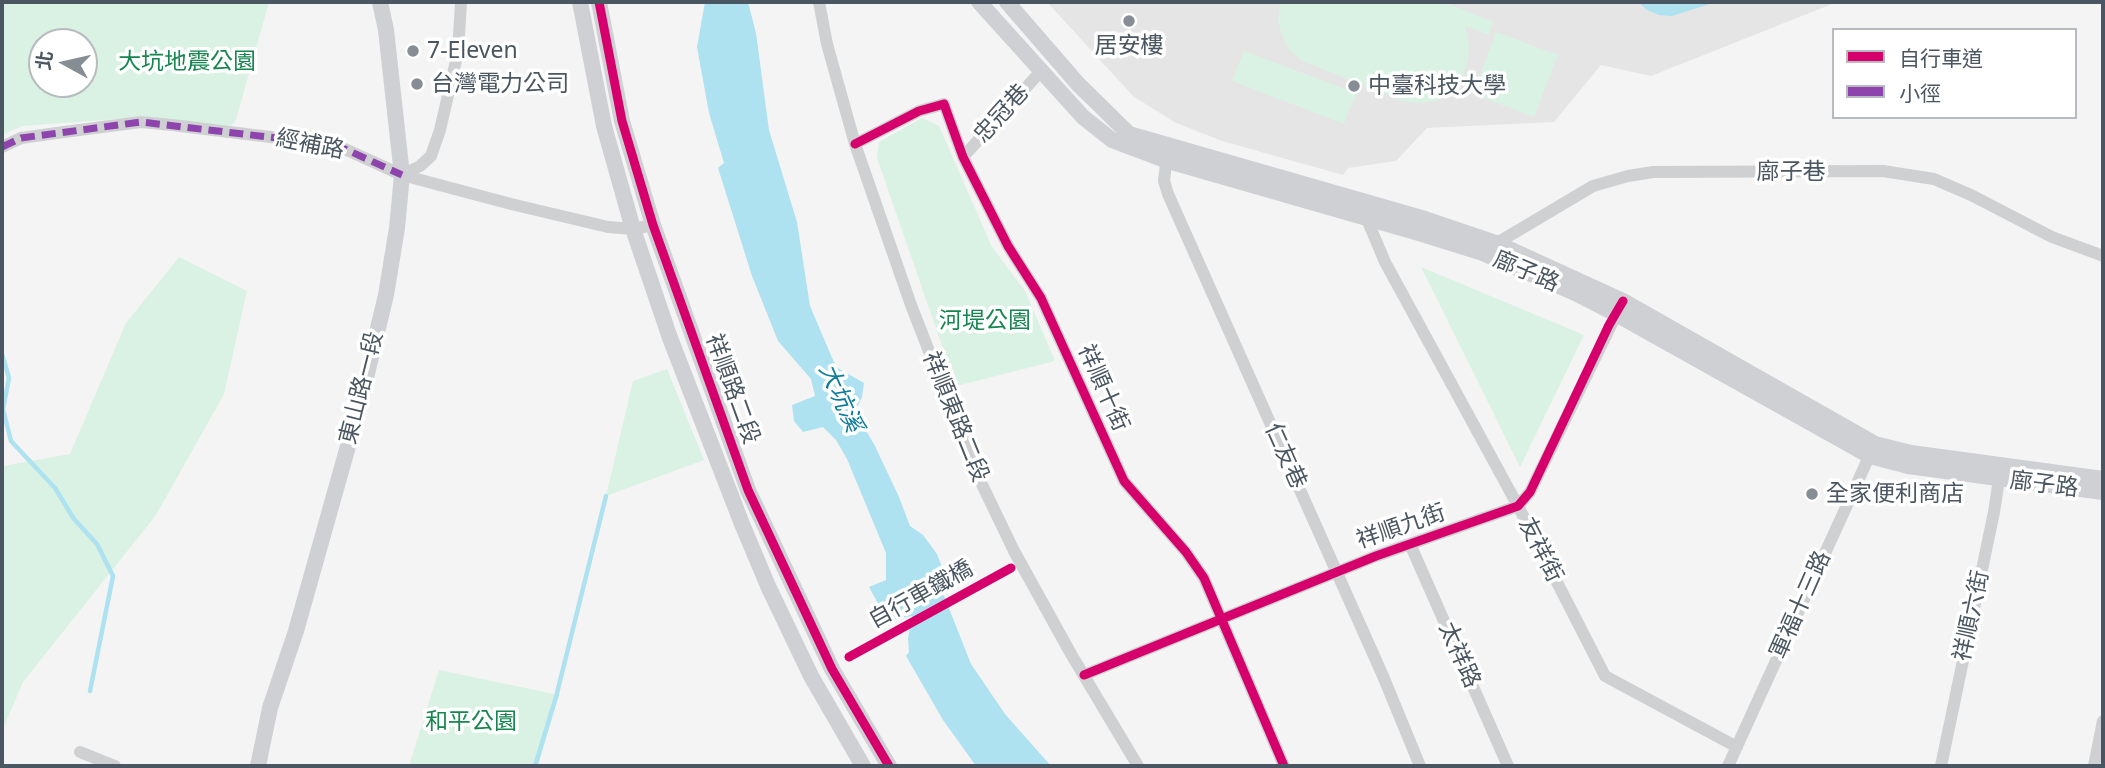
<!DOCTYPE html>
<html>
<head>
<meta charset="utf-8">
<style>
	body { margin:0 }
	#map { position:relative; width:2105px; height:768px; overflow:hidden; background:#f4f4f4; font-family:"Noto Sans","Noto Sans TC",sans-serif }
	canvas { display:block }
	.frame { position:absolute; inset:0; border:4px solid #4a5661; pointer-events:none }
	.legend { position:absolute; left:1832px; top:28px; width:245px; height:91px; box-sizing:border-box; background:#fff; border:2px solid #b7bbc0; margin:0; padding:9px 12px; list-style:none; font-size:21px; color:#4a5661 }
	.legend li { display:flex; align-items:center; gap:14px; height:35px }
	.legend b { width:35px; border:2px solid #b7bbc0 }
	.north { position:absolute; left:28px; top:28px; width:70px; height:70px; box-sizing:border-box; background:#fff; border:2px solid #b7bbc0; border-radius:50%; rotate:278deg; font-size:19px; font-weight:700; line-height:28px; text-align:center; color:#4a5661 }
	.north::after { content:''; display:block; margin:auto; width:24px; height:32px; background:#868d94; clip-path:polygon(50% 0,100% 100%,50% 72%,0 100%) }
</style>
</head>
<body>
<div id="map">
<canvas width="2105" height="768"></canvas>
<div class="frame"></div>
<ul class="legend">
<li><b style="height:9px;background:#d6006c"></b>自行車道</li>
<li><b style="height:9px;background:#8e44ad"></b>小徑</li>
</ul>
<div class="north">北</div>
</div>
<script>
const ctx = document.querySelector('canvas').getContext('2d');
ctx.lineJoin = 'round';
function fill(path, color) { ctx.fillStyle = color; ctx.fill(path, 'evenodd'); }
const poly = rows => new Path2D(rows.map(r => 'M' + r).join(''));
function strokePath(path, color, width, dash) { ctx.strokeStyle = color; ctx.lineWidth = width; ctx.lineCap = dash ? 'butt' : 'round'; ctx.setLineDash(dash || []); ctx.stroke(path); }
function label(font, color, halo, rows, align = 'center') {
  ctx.font = font + ' "Noto Sans","Noto Sans TC",sans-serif'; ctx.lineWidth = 7; ctx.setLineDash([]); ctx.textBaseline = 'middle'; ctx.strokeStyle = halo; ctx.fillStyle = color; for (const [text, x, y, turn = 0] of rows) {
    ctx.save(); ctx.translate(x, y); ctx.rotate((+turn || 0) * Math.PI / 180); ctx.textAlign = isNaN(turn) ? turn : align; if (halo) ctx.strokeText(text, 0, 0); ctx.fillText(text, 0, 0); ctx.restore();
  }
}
fill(poly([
	[1047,2,1837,2,1651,76,1601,65,1554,122,1427,128,1396,161,1348,168,1343,175,1222,141,1174,122,1133,96]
]), '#e6e5e6');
fill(poly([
	[2,2,269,2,236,120,231,126,144,117,22,126,2,135],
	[42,42,84,42,84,84,42,84],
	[1281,2,1445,2,1493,22,1489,35,1465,26,1469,46,1468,60,1461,79,1454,89,1437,101,1417,103,1403,101,1302,61,1291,51,1282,36,1278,19],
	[1496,32,1558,55,1534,117,1473,94],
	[1244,51,1356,93,1344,124,1232,81],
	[922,118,939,126,992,247,1025,291,1055,361,956,386,877,158,879,142],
	[179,257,247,291,224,394,156,515,23,682,2,731,2,465,3,466,70,454,126,323],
	[1421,267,1584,335,1520,467],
	[667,369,704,460,606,496,633,381],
	[439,670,559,695,538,766,409,766]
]), '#d9f2e3');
fill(poly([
	[705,2,748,2,756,33,769,130,797,222,810,306,836,367,864,383,862,397,855,412,874,444,899,497,910,526,923,535,937,554,942,567,937,578,971,664,1005,714,1051,766,976,766,943,720,906,656,909,652,908,638,912,616,893,620,881,609,869,587,886,580,886,553,847,459,836,440,823,427,803,432,794,421,792,405,815,396,811,379,778,341,752,276,718,168,724,163,709,113,697,47],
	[1638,2,1716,2,1672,16,1659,15,1647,10]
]), '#aee2f0');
strokePath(poly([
	[2,354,9,378,3,409,11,441,55,488,74,519,97,544,113,576,90,691],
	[535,766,556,697,606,496]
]), '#aee2f0', 4.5);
strokePath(poly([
	[819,2,827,44,855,144,911,305,976,472,1014,551,1071,654,1138,766],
	[855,144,919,111,944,104,963,157,1008,246,1041,298,1124,481,1186,552,1204,578,1284,766],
	[2,147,21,138,64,132,141,122,172,125,336,145,402,175,511,204,608,227,633,229,653,225],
	[1167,155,1164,181,1168,194,1383,676,1420,766],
	[963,157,1041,71],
	[402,175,420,166,431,156,440,130,458,52,461,2],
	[1366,217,1385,262,1518,506,1605,676,1737,747],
	[1492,246,1593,186,1628,176,1653,172,1883,171,1934,179,1971,195,2052,237,2103,256],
	[1410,544,1508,766],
	[1084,675,1376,556,1518,506,1530,492,1620,307],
	[80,752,115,766],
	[1728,766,1873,448],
	[1941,766,1994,512,2000,472],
	[2094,766,2103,721]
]), '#ced0d2', 12);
strokePath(poly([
	[580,2,604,126,633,229,670,338,742,524,768,586,811,676,863,766],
	[599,2,622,121,653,225,748,490,832,669,889,766],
	[979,2,1083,117,1112,140,1165,160,1419,233,1480,252,1575,293,1616,314,1870,456,1908,466,2103,492],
	[1007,2,1078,84,1129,134,1425,219,1496,243,1623,301,1875,444,1911,453,2103,479],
	[258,766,270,708,296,631,359,407,386,295,397,228,402,175,386,30,380,2]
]), '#ced0d4', 16);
strokePath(poly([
	[2,147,21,138,141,122,336,145,402,175]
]), '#8e44ad', 7, [14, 7]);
strokePath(poly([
	[599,2,622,121,653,225,748,490,832,669,889,766],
	[855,144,919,111,944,104,963,157,1008,246,1041,298,1124,481,1186,552,1204,578,1284,766],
	[849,657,1011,568],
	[1084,675,1376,556,1518,506,1530,492,1609,325,1623,301]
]), '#d6006c', 9);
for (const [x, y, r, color] of [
	[1129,21,7,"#868d94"],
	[413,51,7,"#868d94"],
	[417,84,7,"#868d94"],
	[1354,86,7,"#868d94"],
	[1812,494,7,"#868d94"]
]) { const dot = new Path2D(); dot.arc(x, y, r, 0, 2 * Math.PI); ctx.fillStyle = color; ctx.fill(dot); strokePath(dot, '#fff', 2.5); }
label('23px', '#4a5661', '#fff', [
	["居安樓",1129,46,"center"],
	["7-Eleven",427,51],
	["台灣電力公司",431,84],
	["中臺科技大學",1368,86],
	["全家便利商店",1826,494]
], 'left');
label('23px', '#17864f', '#fff', [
	["大坑地震公園",187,62],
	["河堤公園",985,321],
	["和平公園",471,722]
]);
label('23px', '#4a5661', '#fff', [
	["忠冠巷",1002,114,-48],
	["經補路",310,145,11],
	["廍子巷",1791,172],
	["廍子路",1526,272,23],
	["東山路一段",362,388,-76],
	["祥順十街",1103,388,66],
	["祥順路二段",732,389,70],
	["祥順東路二段",955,417,68],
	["仁友巷",1285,456,66],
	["廍子路",2044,485,7],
	["祥順九街",1401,527,-19],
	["友祥街",1540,550,63],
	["自行車鐵橋",921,595,-29],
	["軍福十三路",1801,605,-66],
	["祥順六街",1972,616,-78],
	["太祥路",1459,655,66]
]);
label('italic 24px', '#0c7c9b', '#fff', [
	["大坑溪",840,398,66]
]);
</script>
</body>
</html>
